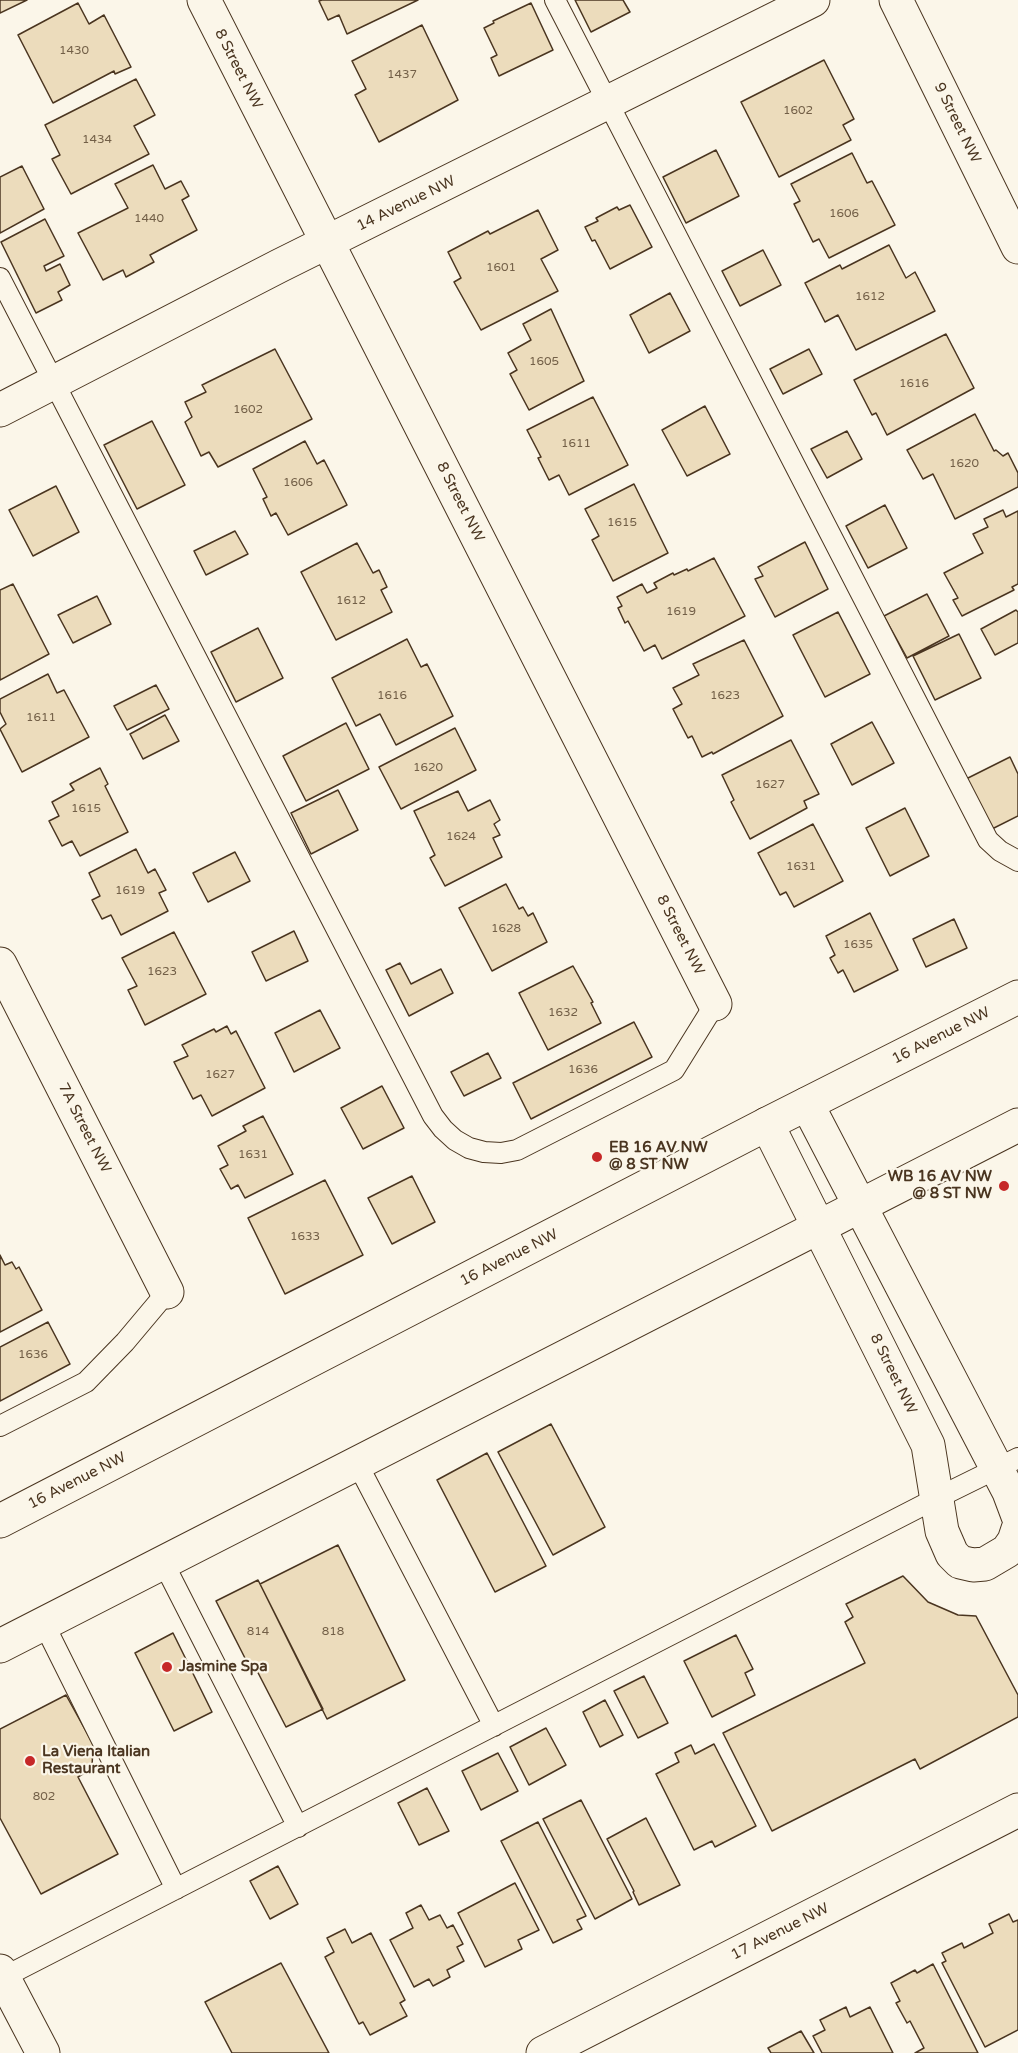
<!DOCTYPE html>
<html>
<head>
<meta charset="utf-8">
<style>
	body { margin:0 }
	canvas { display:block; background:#fbf6e9 }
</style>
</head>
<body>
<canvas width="1018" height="2053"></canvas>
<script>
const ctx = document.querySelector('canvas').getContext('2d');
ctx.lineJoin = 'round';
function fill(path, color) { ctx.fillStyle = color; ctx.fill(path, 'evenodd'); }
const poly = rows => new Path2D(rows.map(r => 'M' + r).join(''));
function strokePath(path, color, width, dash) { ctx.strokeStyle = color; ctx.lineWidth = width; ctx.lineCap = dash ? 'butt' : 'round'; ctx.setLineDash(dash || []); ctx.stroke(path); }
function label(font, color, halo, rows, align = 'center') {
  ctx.font = font + ' "Varela Round",sans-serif'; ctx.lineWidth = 4.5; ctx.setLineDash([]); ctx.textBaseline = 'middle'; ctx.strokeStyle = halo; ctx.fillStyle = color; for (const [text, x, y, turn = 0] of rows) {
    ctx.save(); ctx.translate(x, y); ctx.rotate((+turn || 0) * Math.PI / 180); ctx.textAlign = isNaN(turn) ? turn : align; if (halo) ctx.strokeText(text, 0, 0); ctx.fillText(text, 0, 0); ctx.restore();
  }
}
const building = poly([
	[0,0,27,0,0,13,0,0],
	[322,0,418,0,347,34,339,15,328,20,319,1,322,0],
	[575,0,623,0,630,12,591,32,575,0],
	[78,3,89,24,104,15,131,67,115,74,114,71,53,103,18,35,78,3],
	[531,3,553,50,499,76,491,58,497,55,484,28,494,23,493,21,531,3],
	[422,25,458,100,379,142,355,95,366,89,352,61,422,25],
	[824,60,854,119,843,125,851,140,779,177,741,102,824,60],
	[136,79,155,115,134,126,149,154,71,194,52,159,60,155,45,125,136,79],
	[716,150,739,196,686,223,663,177,716,150],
	[852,153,867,183,872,181,895,225,829,258,819,239,813,242,794,204,800,201,791,184,852,153],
	[153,165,165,189,181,181,189,196,182,200,197,230,150,255,154,262,126,277,123,270,103,280,78,233,128,208,115,184,153,165],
	[22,166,44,209,0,233,0,177,22,166],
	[630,205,652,247,610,269,595,240,592,241,585,227,598,221,596,218,617,207,619,210,630,205],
	[538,210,558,250,541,259,558,291,481,330,454,282,461,278,448,252,488,231,490,234,538,210],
	[45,219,64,256,44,266,46,271,60,264,70,285,58,292,62,300,36,313,1,242,45,219],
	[889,245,906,278,915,272,935,311,856,350,838,315,825,322,805,283,840,265,842,269,889,245],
	[763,250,781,285,740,306,722,271,763,250],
	[670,293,690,331,649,353,630,315,670,293],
	[551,309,584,381,529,410,510,374,517,370,508,353,531,340,523,324,551,309],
	[946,334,974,388,887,435,876,413,872,415,854,380,946,334],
	[275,349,312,419,218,467,209,452,201,456,185,422,192,417,185,402,206,392,202,385,275,349],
	[809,349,822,374,783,394,770,369,809,349],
	[593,397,628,465,569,495,559,475,549,480,538,458,541,457,527,430,593,397],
	[705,406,730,454,687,476,662,430,705,406],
	[975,414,994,451,996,450,1003,456,1008,453,1018,473,1018,487,955,519,933,474,923,479,907,450,975,414],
	[152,421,185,485,137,509,104,445,152,421],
	[847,431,862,459,827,478,811,449,847,431],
	[305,441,317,464,324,460,347,505,288,535,276,513,271,516,263,499,267,497,253,469,305,441],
	[634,484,668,553,613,581,592,540,599,536,585,509,634,484],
	[56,486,79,532,33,556,9,510,56,486],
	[885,505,907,548,868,568,846,526,885,505],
	[1003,510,1006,517,1018,511,1018,584,1012,587,1014,590,962,616,953,600,958,598,944,573,983,553,973,534,988,527,984,519,1003,510],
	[235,531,248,554,206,575,194,551,235,531],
	[805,542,828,589,775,617,755,579,763,576,758,567,805,542],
	[357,543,373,573,379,570,387,587,381,590,392,612,336,640,301,572,357,543],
	[714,558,745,616,662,659,655,645,644,651,628,621,625,623,618,608,622,606,617,597,642,584,647,593,657,588,654,583,673,573,674,575,687,569,688,571,714,558],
	[13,584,49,654,0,680,0,590,13,584],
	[927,594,949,636,907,658,884,616,927,594],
	[97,596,111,624,73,643,58,615,97,596],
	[1016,610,1018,612,1018,643,995,655,981,629,1016,610],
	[838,612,870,674,825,697,793,635,838,612],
	[258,628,283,678,236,702,211,652,258,628],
	[959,634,981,678,935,700,913,656,959,634],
	[407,639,421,667,427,664,453,716,396,745,380,714,356,726,332,678,407,639],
	[744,640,783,716,713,754,712,752,702,757,692,736,688,738,673,709,682,704,673,688,699,675,693,664,744,640],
	[48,674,57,693,64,690,89,737,22,772,0,729,6,724,0,712,0,699,48,674],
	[156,685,169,709,127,730,114,706,156,685],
	[165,715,179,741,143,759,130,734,165,715],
	[872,722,894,763,852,785,831,744,872,722],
	[346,723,369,769,306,801,283,756,346,723],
	[455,728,476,770,401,809,379,767,455,728],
	[791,740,819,794,804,801,807,808,750,839,731,802,734,800,722,775,791,740],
	[1010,757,1018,774,1018,816,992,829,966,779,1010,757],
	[100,768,108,784,105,786,128,832,80,856,72,841,62,846,49,821,59,816,52,802,74,790,70,784,100,768],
	[338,790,358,830,311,854,291,813,338,790],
	[458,791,468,811,490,800,500,820,494,824,500,835,493,838,502,857,445,886,430,858,435,855,414,811,458,791],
	[905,808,929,856,890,876,866,828,905,808],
	[813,824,843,881,794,907,786,892,780,895,758,853,813,824],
	[136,849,148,873,155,869,166,890,159,893,168,911,121,935,111,915,102,919,92,900,100,896,89,873,136,849],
	[235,852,250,881,208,902,193,873,235,852],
	[506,884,519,909,523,907,528,916,533,913,547,942,492,971,459,908,506,884],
	[870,913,898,970,854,992,843,970,838,973,830,958,835,955,826,936,870,913],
	[954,919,967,948,926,967,913,939,954,919],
	[294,931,308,961,266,981,252,952,294,931],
	[174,932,206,994,145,1025,128,990,137,986,122,958,174,932],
	[400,963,411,984,441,969,453,993,409,1016,386,970,400,963],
	[573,966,593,1002,591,1003,601,1023,548,1050,519,993,573,966],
	[320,1010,340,1048,294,1072,275,1033,320,1010],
	[634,1022,652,1057,531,1119,513,1083,634,1022],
	[227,1026,231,1034,236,1031,265,1088,212,1116,201,1095,193,1099,174,1062,188,1056,182,1045,214,1029,216,1032,227,1026],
	[488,1053,501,1078,464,1096,451,1072,488,1053],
	[382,1086,404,1128,363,1149,341,1108,382,1086],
	[263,1116,293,1174,245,1198,238,1185,231,1189,220,1169,228,1165,218,1146,246,1131,243,1126,263,1116],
	[412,1176,435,1222,392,1244,368,1198,412,1176],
	[325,1180,363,1255,285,1294,248,1218,325,1180],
	[0,1255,5,1265,12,1262,16,1269,19,1267,42,1310,0,1332,0,1255],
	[48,1322,70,1364,0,1401,0,1347,48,1322],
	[551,1424,605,1527,553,1555,498,1452,551,1424],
	[487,1453,546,1566,495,1592,437,1480,487,1453],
	[338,1545,405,1680,327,1719,260,1584,338,1545],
	[903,1576,928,1602,958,1615,976,1616,1018,1695,1018,1717,920,1769,915,1759,772,1831,723,1733,865,1663,845,1622,853,1617,846,1604,903,1576],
	[258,1580,323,1709,286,1727,253,1663,249,1666,216,1601,258,1580],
	[173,1633,212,1712,174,1731,135,1653,173,1633],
	[736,1635,753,1669,745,1673,755,1695,712,1717,684,1661,736,1635],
	[644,1676,668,1723,638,1738,614,1691,644,1676],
	[66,1695,93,1744,92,1768,78,1777,118,1854,41,1894,0,1818,0,1729,66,1695],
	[605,1700,623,1735,600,1747,583,1712,605,1700],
	[546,1728,566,1765,529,1785,510,1747,546,1728],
	[714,1744,756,1826,715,1847,712,1841,694,1850,656,1774,679,1762,675,1753,691,1745,695,1754,714,1744],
	[498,1753,518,1791,481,1810,462,1771,498,1753],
	[427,1788,449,1831,419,1845,398,1803,427,1788],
	[581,1800,632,1899,595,1919,543,1819,581,1800],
	[646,1818,680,1885,639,1905,633,1892,634,1891,607,1839,646,1818],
	[538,1822,586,1916,577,1920,582,1929,553,1943,501,1841,538,1822],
	[278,1866,298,1904,270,1919,250,1881,278,1866],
	[515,1883,539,1930,518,1940,522,1949,485,1967,458,1913,515,1883],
	[421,1905,429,1920,440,1915,447,1928,453,1925,463,1944,457,1947,464,1961,447,1970,450,1977,433,1986,429,1979,414,1987,390,1940,413,1928,406,1913,421,1905],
	[1009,1914,1013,1922,1018,1920,1018,2030,985,2047,942,1963,946,1961,942,1953,962,1943,964,1948,993,1933,989,1924,1009,1914],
	[345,1929,352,1943,371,1933,405,2000,400,2003,407,2016,370,2035,363,2022,359,2024,325,1957,334,1952,327,1938,345,1929],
	[281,1963,329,2053,232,2053,205,2002,281,1963],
	[933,1964,978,2053,915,2053,924,2048,910,2021,907,2023,896,2003,900,2001,891,1983,915,1970,917,1973,933,1964],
	[846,2007,850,2017,870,2007,893,2053,822,2053,813,2036,825,2030,820,2020,846,2007],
	[801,2031,814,2053,771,2053,768,2048,801,2031]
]);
fill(building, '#ecdcbc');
strokePath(building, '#4a3520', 1.5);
const lane = poly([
	[555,0,988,840,1000,851,1018,861],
	[0,278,433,1116,443,1129,455,1140,469,1148,484,1152,501,1153,517,1150,674,1070,715,1004],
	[0,1426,86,1382,125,1342,167,1292],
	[357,1463,494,1726],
	[163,1562,298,1827],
	[44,1624,176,1889],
	[0,1979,937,1498,1018,1458]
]);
const street = poly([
	[204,0,715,1004],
	[896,0,1018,247],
	[0,410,279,266,813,0],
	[0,964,167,1292],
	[807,1104,1009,1492,1018,1516],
	[767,1124,928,1445,942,1531,952,1554,960,1562,973,1565,985,1564,1007,1551,1014,1541,1018,1529],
	[0,1971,43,2053],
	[543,2053,1018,1810]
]);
const highway = poly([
	[0,1521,767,1124,1018,997],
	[0,1646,1018,1125]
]);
strokePath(lane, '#4a3520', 22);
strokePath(street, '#4a3520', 35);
strokePath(highway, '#4a3520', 35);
strokePath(lane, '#fbf6e9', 20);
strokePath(street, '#fbf6e9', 33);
strokePath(highway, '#fbf6e9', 33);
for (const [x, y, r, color] of [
	[597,1157,6,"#c62828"],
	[1004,1186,6,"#c62828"],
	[167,1667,6,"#c62828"],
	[30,1761,6,"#c62828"]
]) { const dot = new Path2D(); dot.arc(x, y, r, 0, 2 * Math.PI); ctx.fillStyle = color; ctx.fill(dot); strokePath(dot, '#fbf6e9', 2); }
label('12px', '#725f47', null, [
	["1430",74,51],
	["1437",402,75],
	["1602",798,111],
	["1434",97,140],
	["1606",844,214],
	["1440",149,219],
	["1601",501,268],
	["1612",870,297],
	["1605",544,362],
	["1616",914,384],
	["1602",248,410],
	["1611",576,444],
	["1620",964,464],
	["1606",298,483],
	["1615",622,523],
	["1612",351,601],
	["1619",681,612],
	["1616",392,696],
	["1623",725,696],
	["1611",41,718],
	["1620",428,768],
	["1627",770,785],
	["1615",86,809],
	["1624",461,837],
	["1631",801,867],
	["1619",130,891],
	["1628",506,929],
	["1635",858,945],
	["1623",162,972],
	["1632",563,1013],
	["1636",583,1070],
	["1627",220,1075],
	["1631",253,1155],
	["1633",305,1237],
	["1636",33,1355],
	["814",258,1632],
	["818",333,1632],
	["802",44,1797]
]);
label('15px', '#4a3520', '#fbf6e9', [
	["8 Street NW",238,69,63],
	["9 Street NW",957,123,64],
	["14 Avenue NW",406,204,-26],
	["8 Street NW",460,502,63],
	["8 Street NW",680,935,63],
	["16 Avenue NW",941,1036,-27],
	["7A Street NW",84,1128,63],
	["16 Avenue NW",509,1258,-27],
	["8 Street NW",893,1374,64],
	["16 Avenue NW",77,1481,-27],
	["17 Avenue NW",780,1932,-27]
]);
label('bold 15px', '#4a3520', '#fbf6e9', [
	["EB 16 AV NW",609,1148],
	["@ 8 ST NW",609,1165],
	["WB 16 AV NW",992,1177,"right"],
	["@ 8 ST NW",992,1194,"right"],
	["Jasmine Spa",179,1667],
	["La Viena Italian",42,1752],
	["Restaurant",42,1769]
], 'left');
</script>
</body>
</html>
